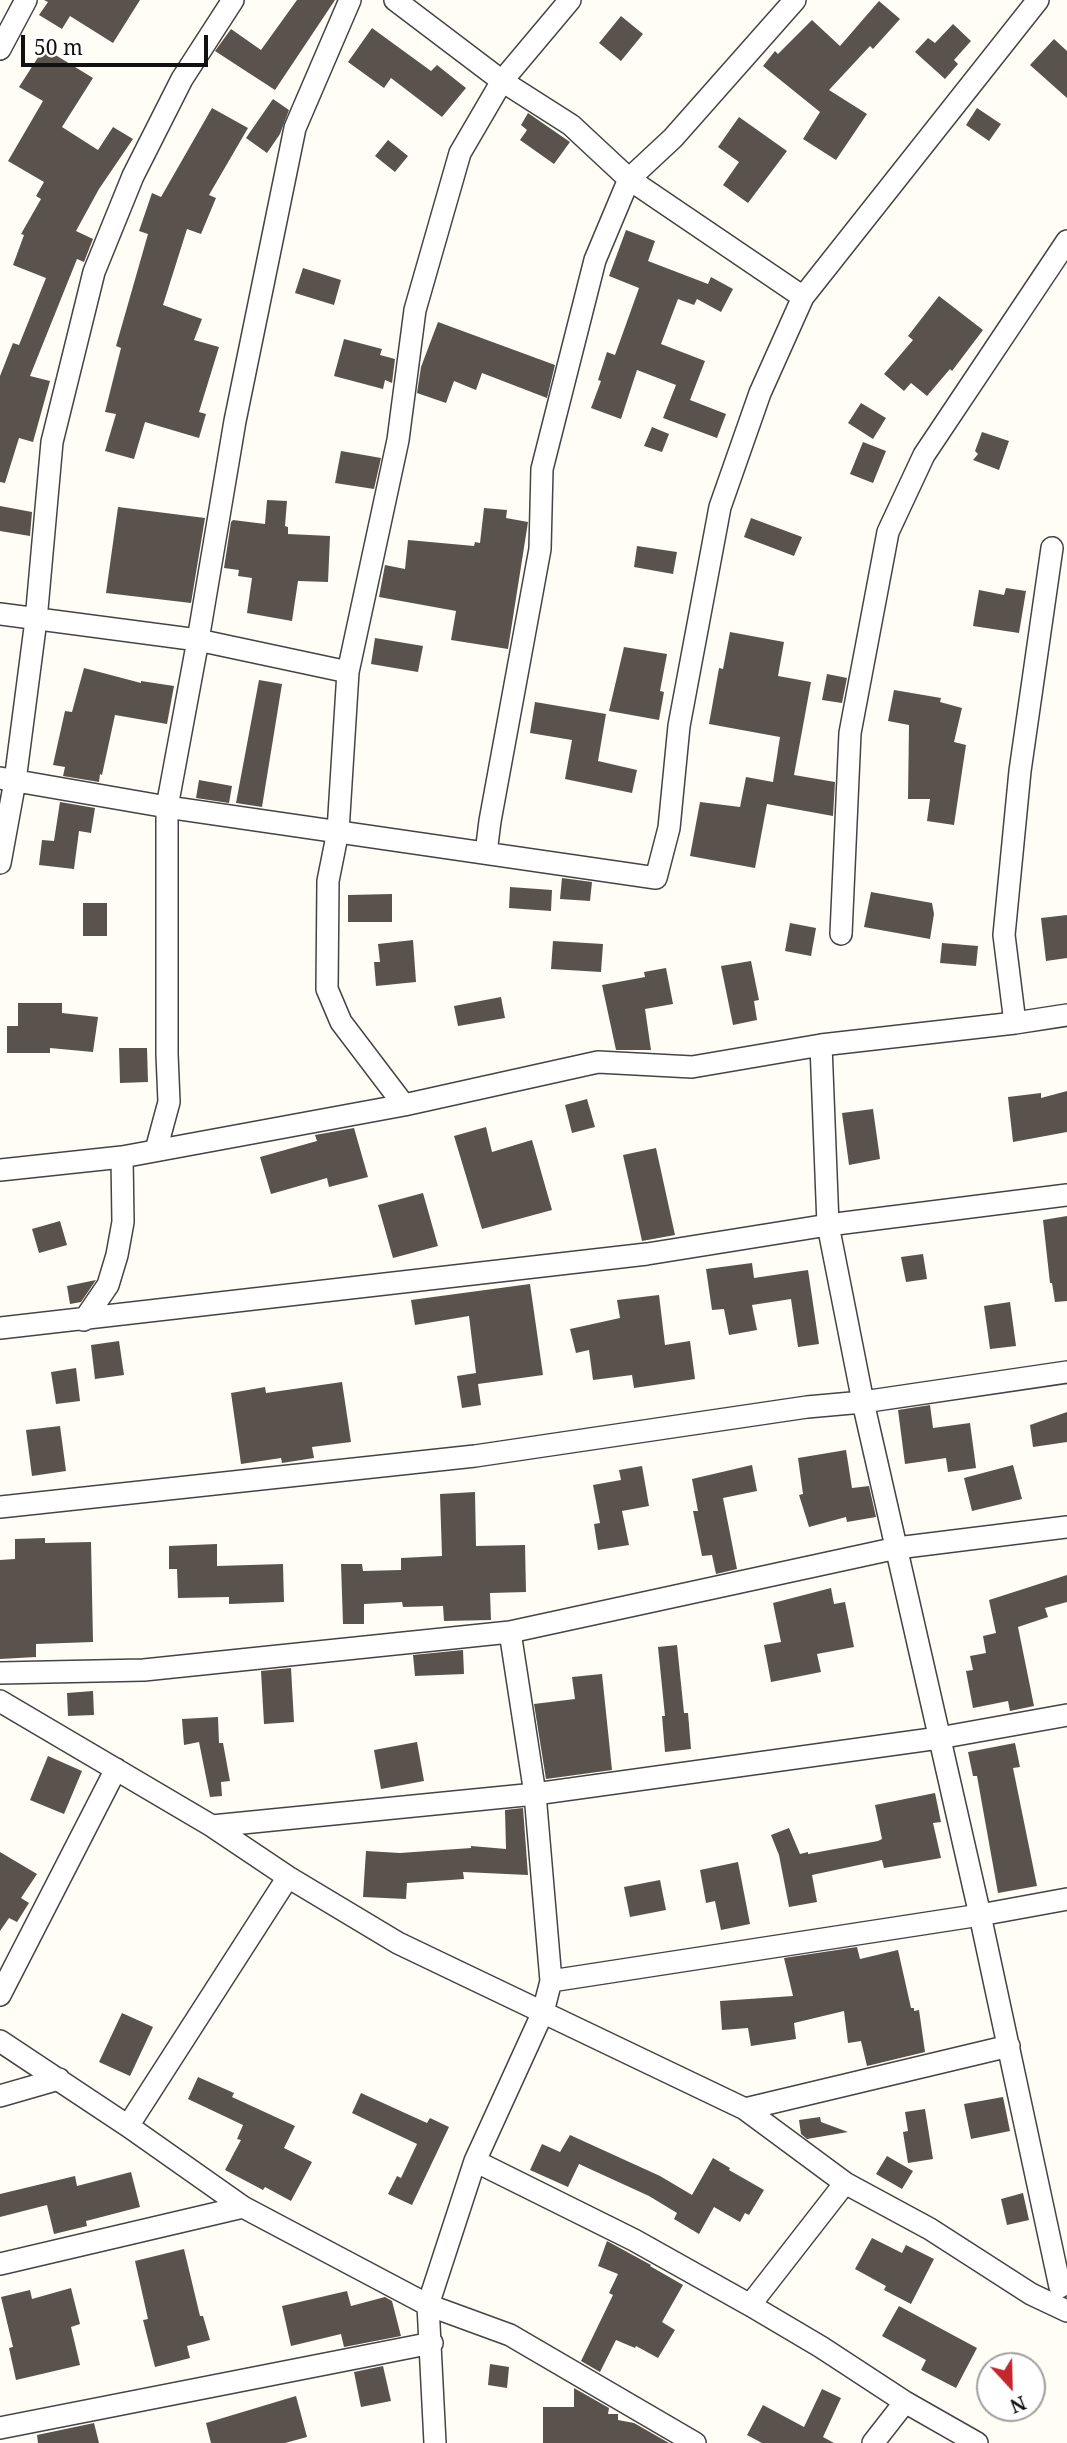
<!DOCTYPE html>
<html>
<head>
<meta charset="utf-8">
<style>
	body { margin:0 }
	#map { position:relative; width:1067px; height:2443px; overflow:hidden; background:#fffdf5; font-family:"Noto Serif",serif }
	canvas { display:block }
	.north { position:absolute; left:976px; top:2352px; width:70px; height:70px; box-sizing:border-box; background:#fff; border:2px solid #a0a0a0; border-radius:50%; rotate:158deg; font-size:19px; font-weight:700; line-height:28px; text-align:center; color:#111 }
	.north::after { content:''; display:block; margin:auto; width:24px; height:32px; background:#c4262e; clip-path:polygon(50% 0,100% 100%,50% 72%,0 100%) }
	.scale { position:absolute; left:21px; top:35px; width:187px; height:32px; box-sizing:border-box; border:4px solid #111; border-top:0; padding-left:9px; font-size:21px; line-height:24px; white-space:nowrap; color:#111; -webkit-text-stroke:5px #fff; paint-order:stroke }
</style>
</head>
<body>
<div id="map">
<canvas width="1067" height="2443"></canvas>
<div class="north">N</div>
<div class="scale">50 m</div>
</div>
<script>
const ctx = document.querySelector('canvas').getContext('2d');
ctx.lineJoin = 'round';
function fill(path, color) { ctx.fillStyle = color; ctx.fill(path, 'evenodd'); }
const poly = rows => new Path2D(rows.map(r => 'M' + r).join(''));
function strokePath(path, color, width, dash) { ctx.strokeStyle = color; ctx.lineWidth = width; ctx.lineCap = dash ? 'butt' : 'round'; ctx.setLineDash(dash || []); ctx.stroke(path); }
fill(poly([
	[44,0,140,0,113,43,70,16,62,29,39,15,48,2],
	[297,0,335,0,275,90,215,51,231,29,261,50],
	[879,1,900,19,873,49,870,46,829,90,867,114,836,160,803,139,820,112,763,66,775,51,778,54,812,20,840,46],
	[621,16,643,34,621,61,599,43],
	[953,24,971,41,954,60,958,64,945,79,915,52,928,38,935,43],
	[372,28,431,71,437,65,466,88,442,117,391,78,384,88,348,62],
	[1054,39,1067,51,1067,98,1030,65],
	[44,48,93,78,62,127,98,150,113,127,133,139,99,189,76,231,93,239,84,262,77,259,30,376,50,381,33,442,19,438,5,483,0,482,0,376,13,343,19,345,46,278,13,265,24,235,21,234,41,199,36,196,44,182,8,161,43,101,19,87],
	[273,99,289,110,280,134,267,153,246,138],
	[212,108,248,128,209,195,216,198,201,234,187,229,163,305,202,319,194,340,219,347,199,412,206,414,199,438,145,422,134,459,105,451,116,414,105,412,121,348,116,346,148,234,139,231,152,193,161,197],
	[977,108,1001,124,989,141,966,125],
	[528,113,570,142,554,164,520,140,527,130,521,125],
	[739,117,787,151,748,203,723,185,739,162,718,147],
	[388,140,408,156,395,172,375,156],
	[626,230,655,241,648,261,708,284,711,277,733,289,721,312,697,299,694,305,678,299,661,344,705,361,690,400,726,414,717,438,663,418,676,385,637,370,621,419,591,408,601,381,598,380,607,352,615,355,639,288,609,276],
	[303,268,341,280,334,305,295,293],
	[939,296,983,330,952,371,950,369,927,396,911,383,904,391,884,374,913,340,908,336],
	[438,322,555,365,547,398,482,373,476,390,454,381,446,403,417,393,421,367],
	[344,339,382,349,380,355,395,359,392,383,385,380,383,389,334,376],
	[861,403,886,418,873,439,848,423],
	[652,427,669,434,662,452,644,446],
	[982,432,1009,441,999,470,973,460,978,454,975,451],
	[863,442,886,451,873,483,850,474],
	[341,451,381,458,374,489,335,483],
	[267,500,287,501,285,526,288,527,288,534,330,536,328,582,298,581,292,621,247,613,252,578,238,576,239,570,224,568,231,522,233,520,265,524],
	[0,506,32,512,30,536,0,531],
	[118,507,205,518,191,603,106,593],
	[484,508,507,510,506,518,528,522,508,649,451,640,456,611,379,597,385,565,405,569,408,540,474,546,475,542,480,543],
	[751,518,802,537,794,556,744,537],
	[637,546,677,552,673,574,634,567],
	[1006,588,1026,591,1019,633,973,626,979,590,1004,595],
	[730,632,784,642,778,676,811,682,794,775,835,782,833,816,767,804,755,868,690,856,700,802,740,807,746,777,773,782,780,737,709,724,719,668,723,669],
	[375,638,423,646,418,672,371,664],
	[624,647,667,654,660,691,664,692,659,720,609,711],
	[84,668,141,683,141,681,174,686,167,724,115,715,102,775,100,774,99,782,63,776,65,767,53,765,65,711,72,712],
	[827,674,847,678,842,703,822,700],
	[259,680,282,684,262,807,236,803],
	[894,690,941,698,940,702,962,708,954,742,966,745,954,825,927,821,930,799,908,799,909,725,888,721],
	[535,702,606,714,598,761,637,770,632,793,565,779,572,740,530,733],
	[199,780,232,786,229,803,196,798],
	[60,802,95,808,91,833,79,831,74,869,39,865,42,840,54,841],
	[562,878,592,882,590,901,560,899],
	[510,887,552,890,551,911,509,908],
	[871,892,932,903,934,914,930,939,864,927],
	[392,894,392,922,348,922,348,895],
	[83,903,107,903,107,936,83,936],
	[1067,915,1067,958,1046,961,1041,918],
	[790,923,816,928,811,956,785,951],
	[413,940,416,982,376,986,374,962,380,962,378,944],
	[553,941,603,944,601,972,551,969],
	[942,943,978,946,976,966,940,963],
	[751,961,759,1000,754,1001,757,1020,733,1025,721,966],
	[666,968,673,1004,645,1009,651,1050,616,1050,602,985,645,977,644,972],
	[501,997,505,1018,458,1026,454,1006],
	[18,1003,62,1003,62,1013,98,1017,93,1052,50,1048,50,1053,7,1053,7,1026,18,1026],
	[119,1048,147,1048,148,1082,120,1083],
	[1067,1091,1067,1132,1013,1142,1008,1097,1041,1093,1041,1098],
	[587,1099,595,1127,572,1133,565,1105],
	[873,1109,880,1159,849,1165,842,1113],
	[486,1127,492,1152,532,1140,552,1210,482,1229,454,1136],
	[354,1128,368,1177,329,1187,327,1178,271,1194,260,1157,317,1141,315,1135],
	[656,1148,675,1235,642,1241,623,1155],
	[423,1193,438,1246,393,1258,378,1205],
	[1067,1216,1067,1301,1055,1302,1052,1283,1050,1283,1043,1220],
	[60,1221,67,1245,39,1253,32,1229],
	[923,1254,927,1279,906,1282,901,1257],
	[752,1263,754,1278,808,1270,819,1344,798,1347,791,1299,752,1305,757,1330,729,1335,724,1309,712,1310,706,1269],
	[96,1280,81,1302,70,1304,67,1286],
	[530,1284,543,1375,478,1384,481,1405,462,1408,457,1376,476,1373,469,1316,415,1325,411,1300],
	[659,1295,665,1345,690,1341,695,1379,634,1388,632,1375,593,1380,589,1350,576,1353,570,1329,620,1318,617,1300],
	[1010,1302,1016,1346,990,1349,984,1306],
	[119,1341,124,1375,95,1379,91,1345],
	[76,1368,80,1401,56,1404,51,1372],
	[342,1382,351,1442,312,1447,314,1458,282,1463,281,1458,241,1464,231,1393,265,1387,266,1393],
	[930,1405,933,1428,970,1423,976,1468,948,1472,946,1458,905,1464,898,1410],
	[1067,1412,1067,1442,1033,1447,1030,1425],
	[60,1426,66,1471,32,1476,26,1430],
	[846,1450,852,1488,869,1486,876,1517,847,1522,846,1517,809,1527,799,1495,803,1494,798,1458],
	[752,1465,757,1491,723,1498,737,1569,716,1574,712,1555,702,1556,693,1511,698,1511,692,1479],
	[1013,1465,1022,1499,972,1511,964,1478],
	[642,1466,649,1506,622,1511,629,1545,598,1550,594,1524,600,1523,593,1485,621,1480,619,1470],
	[475,1492,476,1546,525,1545,526,1592,490,1593,491,1620,444,1621,443,1606,403,1607,402,1602,364,1604,364,1624,343,1624,341,1564,362,1564,363,1571,401,1570,401,1558,442,1556,440,1494],
	[45,1538,45,1543,91,1542,93,1642,36,1644,36,1657,0,1659,0,1560,15,1559,15,1539],
	[217,1544,217,1566,283,1564,284,1602,229,1604,229,1597,178,1598,177,1569,169,1569,169,1546],
	[1067,1575,1067,1602,1045,1608,1048,1617,1018,1627,1034,1706,1010,1711,1008,1701,973,1708,966,1671,973,1670,970,1656,986,1653,983,1636,996,1633,989,1600],
	[831,1588,834,1604,845,1602,854,1647,817,1654,821,1672,771,1682,764,1645,781,1642,773,1603],
	[677,1645,684,1713,688,1713,691,1749,665,1752,662,1716,665,1716,658,1647],
	[463,1650,464,1674,415,1676,413,1655],
	[291,1668,294,1722,264,1724,261,1671],
	[602,1674,612,1770,546,1779,534,1704,575,1699,572,1677],
	[93,1691,94,1715,68,1716,67,1693],
	[218,1717,219,1743,223,1743,230,1781,221,1782,222,1796,210,1797,199,1742,184,1745,182,1719],
	[417,1742,424,1781,381,1789,374,1750],
	[1015,1743,1020,1767,1013,1768,1037,1886,998,1893,977,1776,973,1776,968,1752],
	[48,1756,82,1771,64,1814,30,1800],
	[935,1793,941,1822,933,1823,941,1858,884,1868,882,1860,812,1875,817,1902,789,1907,779,1855,771,1835,789,1828,800,1854,808,1852,808,1854,878,1841,882,1839,875,1805],
	[523,1808,528,1875,463,1872,464,1879,407,1883,406,1899,363,1897,366,1851,400,1853,471,1848,471,1846,506,1849,505,1810],
	[0,1852,37,1874,21,1898,29,1903,17,1922,9,1918,0,1931],
	[738,1862,750,1924,721,1930,715,1901,706,1903,700,1870],
	[660,1880,666,1910,630,1917,624,1887],
	[857,1947,860,1959,898,1950,911,2008,914,2008,914,2011,919,2010,925,2052,867,2066,861,2041,848,2043,844,2011,794,2023,796,2039,751,2046,748,2028,722,2030,720,2001,793,1996,784,1958],
	[122,2013,153,2027,130,2076,99,2062],
	[198,2077,234,2093,232,2097,295,2126,284,2148,312,2162,291,2201,265,2187,263,2190,225,2170,241,2140,237,2139,243,2125,188,2099],
	[361,2093,427,2123,430,2118,449,2127,412,2205,388,2194,397,2176,401,2178,417,2144,352,2113],
	[1003,2097,1010,2131,971,2139,964,2104],
	[925,2109,933,2159,908,2163,903,2132,908,2131,905,2112],
	[820,2117,821,2122,848,2132,807,2139,801,2134,799,2120],
	[570,2135,660,2176,692,2195,713,2158,730,2168,729,2170,764,2190,749,2215,745,2213,740,2222,714,2207,699,2234,674,2219,677,2213,649,2196,579,2164,568,2187,530,2170,542,2144,560,2152],
	[887,2156,913,2171,902,2189,876,2174],
	[131,2172,140,2207,86,2221,87,2226,54,2234,47,2205,0,2217,0,2194,75,2176,77,2186],
	[1023,2193,1029,2220,1007,2225,1001,2199],
	[872,2238,902,2253,906,2245,934,2259,911,2304,884,2290,886,2286,855,2269],
	[607,2241,651,2265,650,2266,683,2285,662,2322,675,2330,658,2358,636,2346,635,2348,616,2340,600,2372,581,2361,613,2295,609,2293,618,2274,598,2266],
	[184,2249,200,2316,203,2316,210,2340,187,2346,190,2358,155,2367,143,2320,148,2319,135,2261],
	[71,2288,80,2324,71,2327,80,2365,16,2380,9,2348,13,2347,1,2297,30,2290,32,2299],
	[347,2291,351,2306,385,2297,392,2301,401,2336,344,2347,341,2334,291,2346,282,2306],
	[899,2306,977,2348,956,2388,921,2370,926,2360,882,2336],
	[490,2364,509,2367,507,2388,488,2385],
	[383,2366,391,2401,361,2407,354,2372],
	[574,2388,609,2408,608,2414,618,2414,618,2420,634,2423,669,2443,543,2443,543,2407,574,2407],
	[822,2389,841,2398,823,2437,834,2443,762,2443,747,2435,763,2405,804,2427],
	[296,2396,307,2437,285,2443,211,2443,206,2423],
	[94,2423,99,2443,38,2443,37,2435]
]), '#5a524d');
const minor = poly([
	[395,0,502,81,571,125,629,179,803,297],
	[0,49,26,0],
	[0,614,198,640,348,672],
	[0,778,167,807,656,878,669,828,679,726,720,507,760,393,803,297,1038,0],
	[486,853,490,821,540,549,542,469,595,260,629,179,673,138,795,0],
	[0,863,15,781,36,620,52,442,94,272,133,176,182,79,233,0],
	[841,934,850,733,888,532,924,455,1067,241],
	[1015,1023,1004,935,1020,771,1052,548],
	[821,1045,828,1225,863,1402,980,1915,1060,2287],
	[404,1105,341,1022,327,989,328,881,338,831,348,672,398,440,415,310,460,153,502,81,570,0],
	[156,1150,169,1102,167,1054,167,807,198,640,235,421,295,128,350,0],
	[0,1170,122,1157,404,1105,598,1062,692,1067,821,1045,1015,1023,1067,1015],
	[84,1320,108,1285,117,1255,123,1222,122,1157],
	[0,1328,647,1254,828,1225,1067,1195],
	[0,1507,475,1456,807,1407,863,1402,1067,1372],
	[0,1673,144,1670,510,1632,897,1548,1067,1527],
	[0,1701,212,1826,288,1877,398,1943,745,2109,845,2183,930,2229,1031,2294,1067,2311],
	[212,1826,535,1794,939,1738,1067,1715],
	[551,1981,980,1915,1067,1899],
	[0,1995,116,1769],
	[0,2041,128,2126,243,2207,428,2305,510,2335,695,2443],
	[0,2096,59,2079],
	[745,2109,1009,2046],
	[128,2126,288,1877],
	[475,2161,634,2240,750,2305,821,2347,905,2402,977,2443],
	[0,2264,243,2207],
	[750,2305,845,2183],
	[0,2428,432,2343],
	[435,2443,428,2305,475,2161,543,2012,551,1981,535,1794,510,1632],
	[873,2443,905,2402]
]);
strokePath(minor, '#444', 24);
strokePath(minor, '#fff', 21);
</script>
</body>
</html>
